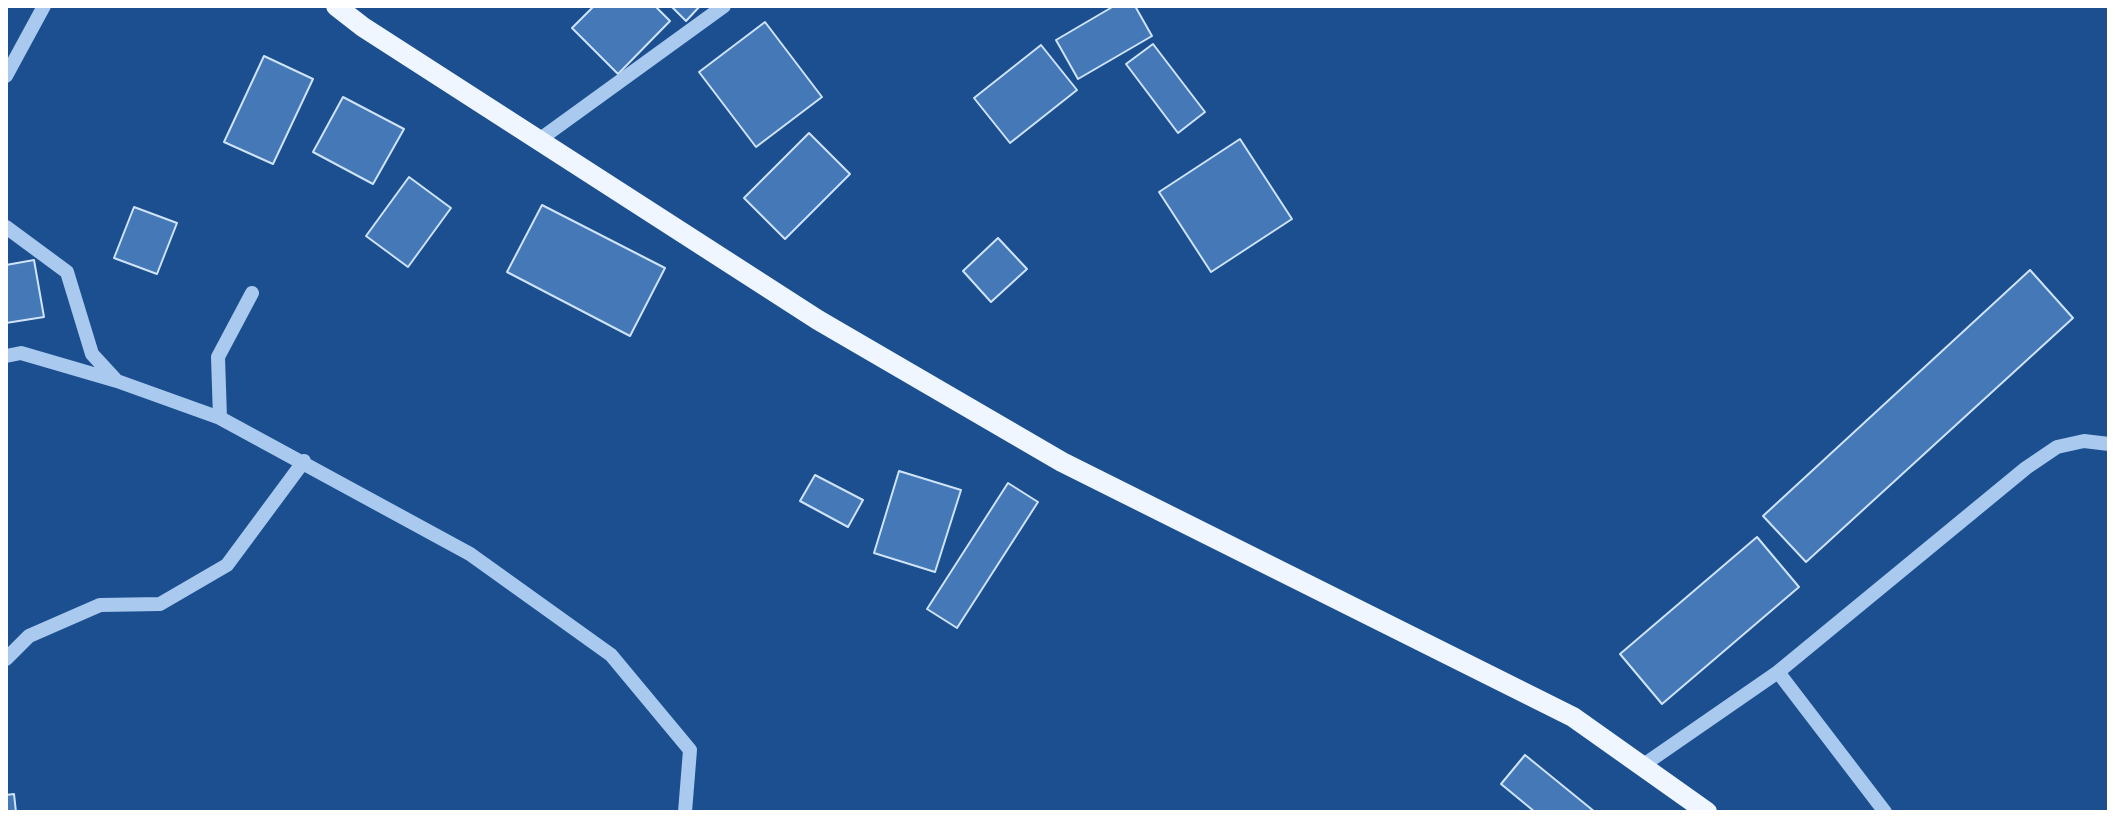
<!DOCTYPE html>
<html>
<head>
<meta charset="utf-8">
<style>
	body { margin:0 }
	#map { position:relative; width:2115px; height:818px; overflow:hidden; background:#1b4f8f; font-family:Mulish,sans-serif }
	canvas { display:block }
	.frame { position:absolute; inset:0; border:8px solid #fff; pointer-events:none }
</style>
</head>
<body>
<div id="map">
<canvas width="2115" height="818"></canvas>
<div class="frame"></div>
</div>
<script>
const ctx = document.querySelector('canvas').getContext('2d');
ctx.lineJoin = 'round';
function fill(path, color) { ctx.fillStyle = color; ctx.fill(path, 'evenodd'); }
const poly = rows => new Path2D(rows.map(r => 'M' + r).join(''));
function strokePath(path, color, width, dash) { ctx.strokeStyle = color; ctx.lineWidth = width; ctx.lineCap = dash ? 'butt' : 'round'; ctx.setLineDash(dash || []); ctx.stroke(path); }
const building = poly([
	[594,6,655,6,670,21,618,74,572,28,594,6],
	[671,6,700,6,686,21,671,6],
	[1114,6,1135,6,1152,36,1078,79,1056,40,1114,6],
	[765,22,822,97,756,147,699,72,765,22],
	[1153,44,1205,112,1178,133,1126,64,1153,44],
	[1041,45,1077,90,1010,143,974,98,1041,45],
	[264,56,313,79,273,164,224,142,264,56],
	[343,97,404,129,373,184,313,152,343,97],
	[809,133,850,174,785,239,744,198,809,133],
	[1240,139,1292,219,1211,272,1159,192,1240,139],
	[409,177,451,208,408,267,366,236,409,177],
	[542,205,665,268,630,336,507,272,542,205],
	[134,207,177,223,157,274,114,258,134,207],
	[998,238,1027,269,991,302,963,271,998,238],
	[34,260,44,317,6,323,6,265,34,260],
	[2030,270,2073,318,1806,562,1763,516,2030,270],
	[899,471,961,490,935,572,874,553,899,471],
	[815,475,863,500,848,527,800,501,815,475],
	[1008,483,1038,502,957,628,927,609,1008,483],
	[1757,537,1799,587,1662,704,1620,654,1757,537],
	[1525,755,1595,812,1535,812,1501,784,1525,755],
	[14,794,16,812,6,812,6,795,14,794]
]);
fill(building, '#4478b7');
strokePath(building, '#cfe3fa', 2);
strokePath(poly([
	[6,76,44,6],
	[539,140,724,6],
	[6,227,67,272,92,354,115,379],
	[6,356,21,353,117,381,220,418,470,554,611,655,690,750,685,812],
	[220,418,218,357,252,293],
	[6,659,29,636,100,605,160,604,227,565,304,461],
	[1778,672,1885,812],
	[1642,766,1778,672,2026,468,2057,447,2084,441,2109,444]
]), '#a9c9ee', 14);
strokePath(poly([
	[336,6,363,27,818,320,1062,462,1573,717,1707,812]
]), '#f0f6ff', 20);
</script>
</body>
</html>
